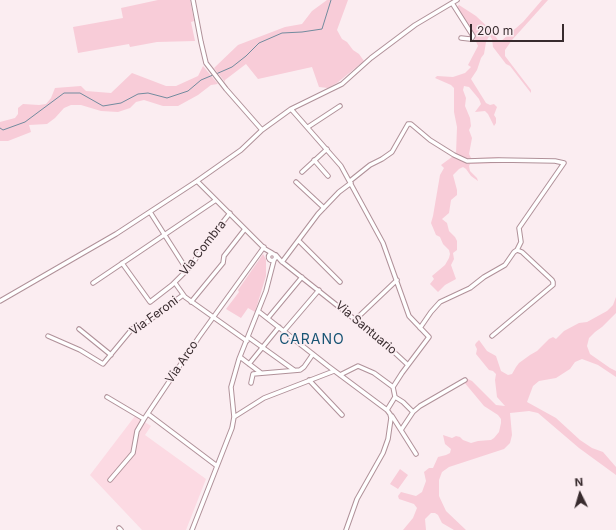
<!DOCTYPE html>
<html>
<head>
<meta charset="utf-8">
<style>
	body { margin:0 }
	#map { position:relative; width:616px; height:530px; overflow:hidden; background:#fbedf1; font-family:Inter,sans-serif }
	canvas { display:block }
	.north { position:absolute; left:560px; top:474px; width:40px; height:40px; -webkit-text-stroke:3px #fbedf1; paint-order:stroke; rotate:355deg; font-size:11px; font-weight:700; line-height:16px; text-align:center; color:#382b2e }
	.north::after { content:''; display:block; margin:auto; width:14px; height:18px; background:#382b2e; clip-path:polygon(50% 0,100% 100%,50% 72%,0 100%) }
	.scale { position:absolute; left:470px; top:24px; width:94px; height:18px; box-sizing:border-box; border:2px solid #382b2e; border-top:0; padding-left:5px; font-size:12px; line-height:14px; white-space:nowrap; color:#382b2e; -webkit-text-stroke:3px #fbedf1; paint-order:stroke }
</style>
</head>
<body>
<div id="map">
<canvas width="616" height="530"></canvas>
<div class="north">N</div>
<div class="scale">200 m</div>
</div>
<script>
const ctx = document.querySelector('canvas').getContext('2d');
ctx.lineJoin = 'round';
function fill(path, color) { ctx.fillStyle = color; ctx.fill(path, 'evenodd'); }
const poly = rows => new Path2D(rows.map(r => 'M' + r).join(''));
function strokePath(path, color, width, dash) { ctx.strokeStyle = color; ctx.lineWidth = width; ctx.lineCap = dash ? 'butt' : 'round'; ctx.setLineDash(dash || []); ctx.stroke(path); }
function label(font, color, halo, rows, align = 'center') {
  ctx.font = font + ' Inter,sans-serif'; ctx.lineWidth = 3.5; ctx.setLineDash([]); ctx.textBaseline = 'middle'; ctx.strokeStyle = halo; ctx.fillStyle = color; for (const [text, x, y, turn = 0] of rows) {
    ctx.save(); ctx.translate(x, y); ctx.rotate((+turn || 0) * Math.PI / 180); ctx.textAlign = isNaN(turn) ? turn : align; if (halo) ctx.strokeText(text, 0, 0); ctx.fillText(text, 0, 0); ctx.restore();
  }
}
fill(poly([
	[135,416,151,426,145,435,206,479,186,530,142,530,90,475]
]), '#fcdae3');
fill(poly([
	[158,0,190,0,194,21,191,22,195,41,157,42,130,47,129,44,78,53,73,27,123,18,121,8],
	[327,0,348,0,337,30,342,39,347,42,353,50,359,54,364,61,337,83,328,88,319,87,312,67,258,79,246,64,225,80,225,82,214,68,238,45,285,27,302,24,312,11],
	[542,0,548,0,512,40,505,50,505,56,531,90,531,93,510,66,506,64,493,47,492,39,490,36,488,38,486,42,484,54,481,58,477,70,471,79,486,103,490,105,494,104,497,107,494,115,496,118,496,123,494,126,488,114,485,111,475,112,481,104,479,99,469,87,464,86,463,90,466,98,465,106,470,118,471,126,469,130,472,138,469,154,471,158,475,158,498,157,502,158,502,163,470,164,469,166,470,171,477,178,478,181,471,176,466,169,463,167,459,169,453,175,457,190,457,195,451,200,449,213,442,219,447,223,449,231,455,237,457,241,457,250,453,253,454,259,451,265,456,279,445,285,438,292,430,284,434,279,432,276,445,265,449,258,450,254,449,250,443,244,440,237,436,235,431,223,433,216,440,175,444,168,441,165,456,154,457,127,454,112,454,88,451,85,435,78,437,76,453,77,465,73,471,67,468,65,478,46,474,37,457,7,459,5,476,16,493,32,499,42,500,42,523,22],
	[203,66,218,84,211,85,198,95,178,106,163,106,144,100,136,102,130,108,118,112,101,111,81,105,71,105,64,108,55,118,47,124,29,125,31,132,8,141,0,141,0,122,15,118,18,114,18,108,23,104,39,105,46,104,51,98,55,88,81,86,86,91,111,93,132,73,166,86,176,86,198,76],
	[263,254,266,259,266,276,255,312,248,308,241,318,226,309,239,292,238,290],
	[616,297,616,313,602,327,595,332,589,338,587,346,590,354,610,368,616,371,616,377,598,365,582,359,575,362,570,369,556,378,539,381,533,386,527,402,556,418,580,440,592,448,603,452,616,467,616,475,579,448,538,413,529,411,510,413,512,435,510,443,504,449,449,467,442,472,439,480,439,496,446,511,466,530,454,530,442,523,438,515,435,513,431,513,425,519,426,530,403,530,413,518,417,508,414,504,399,499,398,496,401,492,416,496,422,492,426,481,424,472,429,468,433,468,438,457,446,455,450,453,451,449,445,444,443,435,452,438,456,436,460,437,463,440,471,443,478,441,491,440,494,438,499,432,501,423,501,419,498,415,484,406,464,382,468,379,472,381,496,405,505,406,497,397,495,380,496,374,493,371,489,370,476,354,477,349,475,345,476,343,479,340,487,351,496,356,501,371,508,375,512,374,516,367,519,363,530,355,537,351,549,339,553,337,556,339,564,331,579,323,587,322,607,311,613,305],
	[400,469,408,475,398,489,390,484]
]), '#f8ccd8');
strokePath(poly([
	[216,74,232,67,246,56,259,43,282,33,302,32,322,29,331,0],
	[0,128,3,130,25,122,64,93,80,93,103,106,121,103,138,94,148,93,167,98,188,91,201,80,213,75]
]), '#728b9e', 1);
const minor = poly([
	[193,0,201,42,206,63,226,89,262,130],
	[452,3,473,36,472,38,470,39,461,38],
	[291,109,341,166,383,243,409,316,429,337,408,365],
	[308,127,340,106],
	[314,160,328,176],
	[302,172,327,149],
	[197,181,265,249,272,253],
	[350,181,370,165,382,159,392,152,408,124,411,124,430,140,454,155,467,161,499,160,555,161,564,163,519,228,521,242,517,250,522,252,552,280,553,282,553,285,492,336],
	[296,182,324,208],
	[150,212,187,270],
	[299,241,340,282],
	'268.5 257a3.5 3.5 0 1 1 7 0a3.5 3.5 0 1 1-7 0Z',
	[276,255,281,261,382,341,408,365,402,373,393,387,395,397,387,410],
	[282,262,318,214,339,192,351,183],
	[122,263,150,302,172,285,191,266,204,246,230,213],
	[93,283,216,200],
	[175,283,185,297,247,341],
	[0,301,116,234,197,181,241,150,262,130,291,109,342,84,371,58,415,25,457,0],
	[191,302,223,263,224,256,245,229],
	[258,311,328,366,387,410,390,414,391,418,388,439,383,453,357,499,346,530],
	[268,318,302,277],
	[356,319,397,280],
	[420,328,431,312,440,302,470,288,484,277,505,265,514,252,517,250],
	[79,329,111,355],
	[284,331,319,290],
	[48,336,80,350,103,364,132,329,147,322,183,295],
	[248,337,294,370],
	[240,357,261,373],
	[249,364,279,327],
	[340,375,358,366,374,373,393,387],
	[309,380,342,415],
	[251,383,253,374,300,370,304,367,313,354],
	[107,397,144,419],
	[395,397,403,402,413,412],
	[148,414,217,466],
	[392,416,416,454],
	[234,417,264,398,334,371],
	[401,430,413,412,420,406,465,380],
	[110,480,133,453,137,431,144,419,199,337,264,247],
	[119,528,121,530],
	[192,530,232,428,234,417,231,387,239,359,266,291,274,260]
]);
strokePath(minor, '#b09199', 5.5);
strokePath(minor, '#fff', 3.5);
label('12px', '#382b2e', '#fbedf1', [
	["Via Combra",203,248,-52],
	["Via Feroni",154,316,-36],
	["Via Santuario",366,328,40],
	["Via Arco",182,362,-56]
]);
ctx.letterSpacing = '1px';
label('14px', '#185474', '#fbedf1', [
	["CARANO",312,340]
]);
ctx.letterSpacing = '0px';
</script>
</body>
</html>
